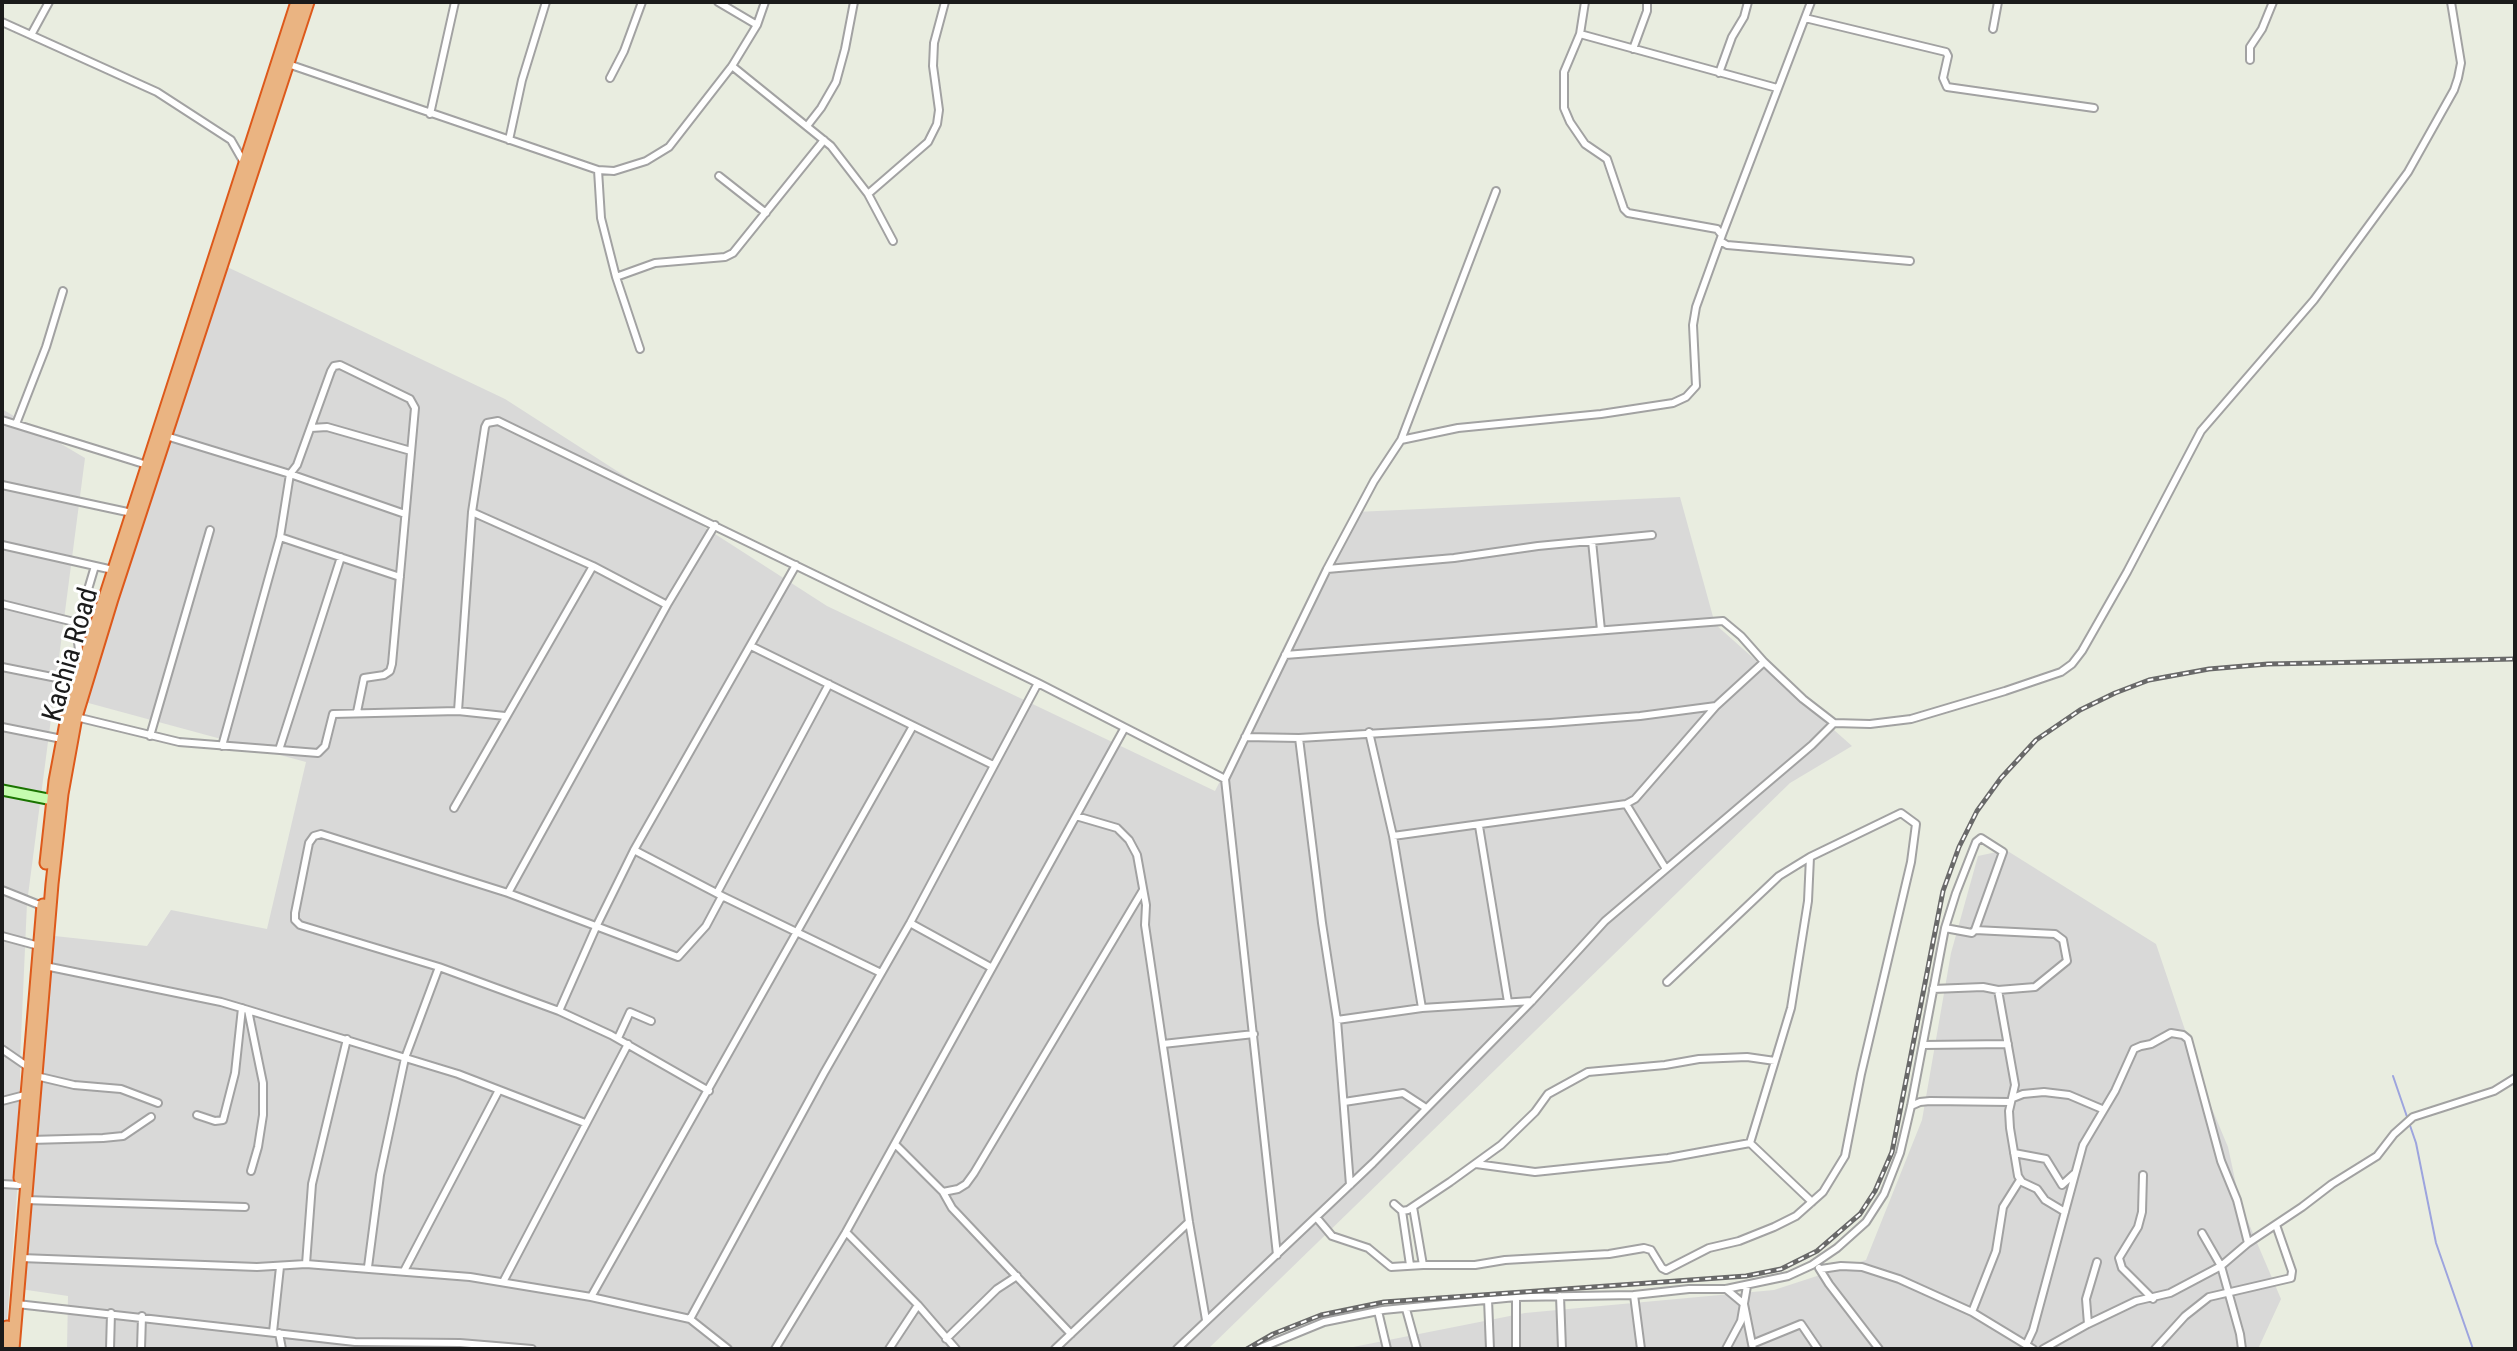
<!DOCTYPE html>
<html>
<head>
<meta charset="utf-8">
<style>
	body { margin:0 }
	#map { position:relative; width:2517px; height:1351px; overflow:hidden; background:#e9ede0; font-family:"Roboto Condensed",sans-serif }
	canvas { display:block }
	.frame { position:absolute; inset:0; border:4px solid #1b1b1b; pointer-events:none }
</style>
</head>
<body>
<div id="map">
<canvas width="2517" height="1351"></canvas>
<div class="frame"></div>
</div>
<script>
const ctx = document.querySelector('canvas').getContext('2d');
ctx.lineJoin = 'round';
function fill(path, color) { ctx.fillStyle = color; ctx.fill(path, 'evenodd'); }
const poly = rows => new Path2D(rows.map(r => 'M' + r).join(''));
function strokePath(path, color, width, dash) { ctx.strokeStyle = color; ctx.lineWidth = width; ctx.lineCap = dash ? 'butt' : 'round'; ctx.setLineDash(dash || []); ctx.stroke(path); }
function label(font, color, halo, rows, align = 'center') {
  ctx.font = font + ' "Roboto Condensed",sans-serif'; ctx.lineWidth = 6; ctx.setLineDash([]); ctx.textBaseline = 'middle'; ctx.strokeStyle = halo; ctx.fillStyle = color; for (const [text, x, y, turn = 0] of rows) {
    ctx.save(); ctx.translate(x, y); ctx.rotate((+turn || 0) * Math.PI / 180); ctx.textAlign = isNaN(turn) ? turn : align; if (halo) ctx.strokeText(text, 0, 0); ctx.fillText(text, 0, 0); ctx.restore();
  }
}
fill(poly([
	[221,264,505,399,827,606,1215,791,1356,512,1680,497,1715,624,1852,746,1790,783,1208,1349,67,1349,68,1296,20,1289,36,934,147,946,171,910,267,929,306,762,70,698],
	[2,409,85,458,27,903,20,1061,21,1140,6,1334,2,1333],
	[2006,850,2156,944,2210,1104,2228,1147,2240,1203,2281,1299,2258,1349,1343,1349,1525,1313,1774,1290,1866,1260,1922,1120,1951,953,1978,856]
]), '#d9d9d8');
strokePath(poly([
	[2393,1076,2416,1143,2436,1243,2473,1349]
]), '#9da4de', 2);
const street = poly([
	[718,2,757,25],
	[1805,18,1946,52,1948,56,1943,78,1947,87,2094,108],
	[2,22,157,92,231,140,243,161],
	[1993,29,1998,2],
	[1580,34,1777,88],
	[31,35,49,2],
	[1633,49,1647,11,1647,2],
	[2250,60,2250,47,2262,29,2273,2],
	[288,64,598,170,614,171,646,161,669,147,732,66,757,25,765,2],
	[732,66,831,146,868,194,893,241],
	[1719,73,1732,37,1744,17,1748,2],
	[610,78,624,51,642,2],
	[430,114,455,2],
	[807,126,821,108,836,82,845,49,854,2],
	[509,140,522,80,546,2],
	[598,170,601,218,616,277,640,349],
	[719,176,766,213],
	[868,194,928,142,937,124,939,110,933,66,934,43,945,2],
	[1722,235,1811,2],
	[1722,242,1727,245,1910,261],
	[616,277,655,263,725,257,733,253,824,140],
	[2,420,147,465],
	[16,424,46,347,63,291],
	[311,428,327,427,411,451],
	[166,436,290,474,405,514],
	[1401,440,1496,191],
	[2,485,132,513],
	[472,512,593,566,667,605],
	[715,525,667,605,508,893,678,957,706,926,722,896],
	[280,537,400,577],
	[1592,541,1601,630],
	[2,545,113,570],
	[1327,569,1454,558,1538,546,1652,535],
	[2,604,78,623],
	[751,646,993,765],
	[1285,655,1723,621,1741,636,1764,662,1803,699,1834,723,1870,724,1911,719,2005,691,2061,672,2072,664,2082,651,2127,572,2201,431,2314,300,2408,172,2454,90,2458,78,2461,63,2451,2],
	[81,664,77,635,78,623,95,566],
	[2,667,77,682],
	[458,711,505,716],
	[76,717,179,742,318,753,325,746,333,714,458,711,472,512,485,427,487,423,498,421,1038,683,1225,779,1277,1255],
	[2,727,62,739],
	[1369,732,1393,836,1422,1008],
	[150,736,210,530],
	[1245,737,1299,738,1550,723,1640,716,1716,706,1764,662],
	[1299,738,1322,923,1337,1020,1350,1185],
	[222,746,280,537,290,474,297,465,331,371,334,366,340,365,410,399,415,408,392,664,390,671,384,675,364,678,357,712],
	[279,750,341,557],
	[1225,779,1327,569,1374,481,1401,440,1458,428,1601,414,1673,403,1686,397,1696,386,1693,325,1696,307,1722,235,1717,229,1628,213,1624,209,1607,159,1585,144,1570,122,1564,108,1564,72,1580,34,1585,2],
	[1626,804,1666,869],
	[454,808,593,566],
	[1076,816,1117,828,1129,840,1137,855,1146,905,1145,925,1189,1222,1206,1320],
	[1479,826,1508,1002],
	[1393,836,1626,804,1635,799,1716,706],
	[634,850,722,896,881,973],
	[2,890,42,906],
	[508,893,321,834,314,836,309,843,295,913,295,920,300,925,439,967,559,1011,611,1035,709,1091],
	[717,893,829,684],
	[910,923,992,968],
	[2,936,39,946],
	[45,966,221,1002,248,1010,458,1074,585,1123],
	[1667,982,1779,876,1810,857],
	[1933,989,1983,987,1998,990,2035,987,2067,961,2063,940,2055,934,1975,930,1972,933,1945,928],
	[1998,990,2015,1085,2009,1111,2010,1128,2018,1176,2022,1182,2037,1189,2045,1200,2065,1212],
	[248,1010,263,1083,263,1115,258,1147,251,1171],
	[559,1011,597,925,634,850,796,565],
	[1337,1020,1422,1008,1532,1001],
	[618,1038,630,1012,651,1021],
	[1163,1044,1254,1034],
	[1923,1045,2008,1044],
	[2,1049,28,1067],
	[36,1076,74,1085,121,1089,158,1103],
	[2013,1098,2023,1094,2044,1092,2069,1095,2102,1109],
	[2,1101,25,1095],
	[1344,1102,1403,1093,1426,1108],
	[1911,1106,1920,1102,1930,1101,2010,1102],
	[197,1115,215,1121,223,1120,235,1073,242,1008],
	[30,1140,103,1138,123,1136,151,1117],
	[1750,1143,1775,1061],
	[1750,1143,1812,1202],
	[895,1144,943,1192,952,1208,1071,1334],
	[2014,1153,2046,1159,2062,1185,2074,1174],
	[1476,1164,1535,1172,1668,1158,1750,1143],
	[2143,1175,2142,1212,2138,1227,2119,1258,2122,1268,2153,1299],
	[2,1184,19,1185],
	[943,1192,958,1189,966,1184,974,1173,1143,890],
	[25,1200,245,1207],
	[1394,1204,1402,1211,1408,1210,1450,1182,1501,1145,1535,1112,1548,1094,1588,1072,1665,1065,1699,1059,1747,1057,1775,1061,1791,1008,1808,901,1810,857,1901,813,1916,824,1911,862,1861,1074,1845,1156,1823,1192,1796,1216,1774,1227,1739,1241,1709,1248,1666,1270,1662,1268,1651,1250,1644,1248,1609,1254,1505,1260,1475,1265,1423,1265,1413,1207],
	[1402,1211,1410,1265],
	[1316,1217,1332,1236,1368,1248,1391,1267,1423,1265],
	[846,1232,918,1305,956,1349],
	[2202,1233,2221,1266,2240,1334,2242,1349],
	[21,1258,257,1267,306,1264,470,1277,591,1297,690,1319,728,1349],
	[306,1264,312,1184,347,1039],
	[368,1267,380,1175,405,1058,439,967],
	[1819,1268,1829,1284,1879,1349],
	[1821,1269,1841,1266,1862,1267,1899,1279,1972,1312,2033,1349],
	[404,1271,499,1090],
	[503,1282,628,1044],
	[1726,1289,1744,1304,1753,1349],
	[1634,1295,1641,1349],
	[1560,1296,1562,1349],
	[591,1297,913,726],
	[1516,1297,1516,1349],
	[1488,1299,1490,1349],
	[17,1304,355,1342,460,1343,532,1349],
	[1406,1309,1417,1349],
	[1378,1311,1387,1349],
	[1972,1312,1996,1251,2003,1207,2020,1180],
	[690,1319,824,1073,910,923,1038,683],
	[2088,1324,2086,1299,2097,1262],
	[273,1332,280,1267],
	[279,1333,282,1349],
	[946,1339,997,1289,1017,1276],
	[1752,1344,1801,1324,1818,1349],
	[2026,1345,2033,1330,2083,1145,2115,1091,2134,1049,2141,1046,2151,1044,2171,1033,2183,1035,2188,1039,2221,1161,2237,1200,2248,1243],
	[110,1349,111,1313],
	[141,1349,142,1316],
	[775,1349,846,1232,1124,729],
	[889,1349,918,1305],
	[1055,1349,1189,1222],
	[1177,1349,1373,1163,1532,1001,1605,921,1812,745,1834,723],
	[1258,1349,1324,1322,1383,1310,1516,1297,1634,1295,1689,1289,1726,1289,1788,1276,1812,1265,1837,1248,1866,1222,1884,1194,1900,1153,1911,1106,1945,928,1956,893,1976,842,1981,838,2003,852,1975,930],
	[1726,1349,1741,1321,1747,1286],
	[2043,1349,2088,1324,2136,1301,2170,1293,2221,1266,2248,1243,2302,1207,2332,1184,2377,1156,2394,1134,2413,1117,2494,1091,2515,1078],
	[2155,1349,2185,1316,2209,1297,2291,1278,2292,1271,2276,1225]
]);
const secondary = poly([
	[2,790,53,800]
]);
const highway = poly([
	[46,863,55,781,68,712,297,2],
	[20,1178,43,905],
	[5,1349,7,1327],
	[13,1349,52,884,62,794,76,717,112,599,308,2]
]);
strokePath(street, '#a2a2a2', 10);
strokePath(secondary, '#1a7400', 13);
strokePath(highway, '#dd591b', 15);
strokePath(street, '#fff', 6);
strokePath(secondary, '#c5fcaf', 9);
strokePath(highway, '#eab482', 11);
const rail = poly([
	[1247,1349,1273,1334,1321,1315,1384,1302,1746,1276,1781,1269,1817,1251,1860,1214,1875,1191,1892,1152,1943,891,1959,847,1977,811,2001,778,2036,740,2080,710,2115,693,2149,680,2209,669,2268,664,2515,659]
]);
strokePath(rail, '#696969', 5);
strokePath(rail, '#fff', 2, [6]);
label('28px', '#1b1b1b', '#fff', [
	["Kachia Road",72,655,-74]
]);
</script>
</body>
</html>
